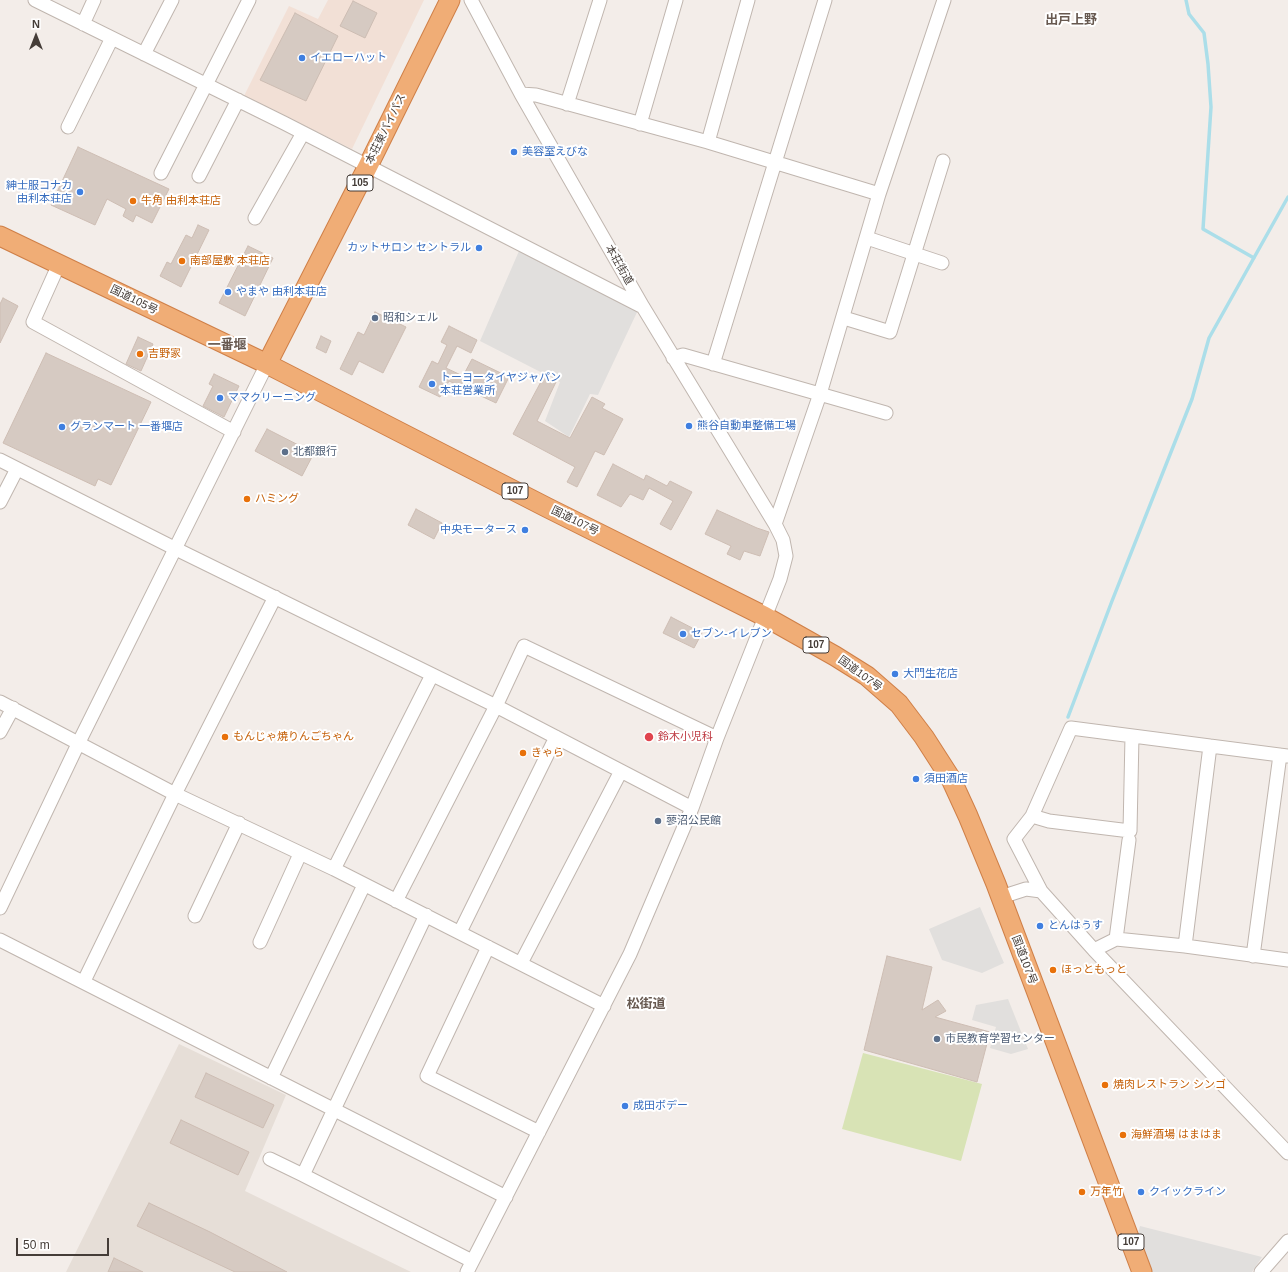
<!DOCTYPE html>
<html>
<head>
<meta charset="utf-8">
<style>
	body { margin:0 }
	#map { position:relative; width:1288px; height:1272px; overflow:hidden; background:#f3ede9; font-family:Helvetica,sans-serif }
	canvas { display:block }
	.north { position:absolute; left:16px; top:16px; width:40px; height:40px; -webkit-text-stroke:3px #fff; paint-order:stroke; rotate:0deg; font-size:11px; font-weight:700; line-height:16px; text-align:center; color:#453d38 }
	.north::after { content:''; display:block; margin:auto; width:14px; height:18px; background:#453d38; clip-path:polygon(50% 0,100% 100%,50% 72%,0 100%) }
	.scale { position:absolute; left:16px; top:1238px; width:93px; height:18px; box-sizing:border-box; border:2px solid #453d38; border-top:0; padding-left:5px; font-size:12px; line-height:14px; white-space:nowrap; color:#453d38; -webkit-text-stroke:3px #fff; paint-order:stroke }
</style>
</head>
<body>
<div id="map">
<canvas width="1288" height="1272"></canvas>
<div class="north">N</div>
<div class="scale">50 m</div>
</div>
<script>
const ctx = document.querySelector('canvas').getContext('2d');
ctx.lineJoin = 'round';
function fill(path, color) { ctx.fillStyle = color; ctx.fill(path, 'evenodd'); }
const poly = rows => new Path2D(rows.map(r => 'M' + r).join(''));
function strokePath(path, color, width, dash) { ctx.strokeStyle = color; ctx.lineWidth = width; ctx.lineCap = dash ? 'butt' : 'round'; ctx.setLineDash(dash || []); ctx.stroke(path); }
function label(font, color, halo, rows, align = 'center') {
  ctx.font = font + ' Helvetica,"Noto Sans JP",sans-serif'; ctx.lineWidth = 4; ctx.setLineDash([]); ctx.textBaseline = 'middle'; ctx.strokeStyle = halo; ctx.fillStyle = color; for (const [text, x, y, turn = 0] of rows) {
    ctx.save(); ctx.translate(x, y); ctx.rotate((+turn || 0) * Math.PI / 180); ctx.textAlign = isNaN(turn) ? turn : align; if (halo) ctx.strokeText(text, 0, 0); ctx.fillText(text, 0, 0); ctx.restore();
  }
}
fill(poly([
	[179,1044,286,1095,245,1191,411,1272,66,1272]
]), '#e6ded7');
fill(poly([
	[328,0,424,0,352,149,244,96,289,6,318,19]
]), '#f2e0d6');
fill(poly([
	[863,1053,982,1084,961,1161,842,1129]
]), '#d8e3b5');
fill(poly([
	[519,251,639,308,598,395,590,394,569,437,545,421,560,382,480,341],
	[980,907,1004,963,982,973,942,960,929,929],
	[1008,999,1028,1049,1011,1054,990,1048,996,1027,972,1020,976,1005],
	[1140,1226,1262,1257,1252,1272,1150,1272,1137,1237]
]), '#e1dfdd');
strokePath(poly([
	[1186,0,1189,14,1204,33,1208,64,1211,107,1203,229,1254,258],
	[1068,717,1112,601,1192,399,1209,338,1288,197]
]), '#abdee9', 3.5);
const building = poly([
	[353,1,377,13,365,38,340,26,353,1],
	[295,13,338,36,306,101,260,80,295,13],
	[78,147,169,189,152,223,136,215,133,222,123,216,126,209,107,199,95,225,51,205,78,147],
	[198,225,209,230,181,287,160,276,167,262,171,264,186,235,192,238,198,225],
	[248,246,273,258,245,316,219,303,248,246],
	[3,298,18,306,0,343,0,304,3,298],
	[375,312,406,327,383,373,359,361,352,375,340,369,358,332,364,335,375,312],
	[449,326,477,340,471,353,457,346,446,368,463,376,472,359,509,377,496,403,449,381,440,397,419,387,432,361,438,364,447,345,441,342,449,326],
	[321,336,331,341,326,353,316,348,321,336],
	[138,337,153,344,141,371,126,364,138,337],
	[46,353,151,402,111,485,98,479,95,486,3,443,46,353],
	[214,374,239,386,224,417,203,406,213,386,209,384,214,374],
	[544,376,556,382,537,421,570,438,592,397,605,404,602,408,623,419,604,455,595,451,577,487,567,482,575,467,513,434,544,376],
	[267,429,314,453,302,476,255,451,267,429],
	[613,464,644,480,646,475,667,486,670,481,692,492,671,530,660,524,673,501,649,488,643,500,630,494,621,507,597,495,613,464],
	[416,509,442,523,434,539,408,525,416,509],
	[717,510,757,528,769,532,760,556,744,551,740,560,727,554,731,546,705,534,717,510],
	[671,617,702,633,694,648,663,633,671,617],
	[887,956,932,967,922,1010,938,1000,946,1011,935,1017,990,1032,977,1082,864,1050,887,956],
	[206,1073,274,1105,263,1128,195,1097,206,1073],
	[181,1120,249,1152,238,1175,170,1143,181,1120],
	[149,1203,210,1232,287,1272,235,1272,137,1226,149,1203],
	[114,1258,143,1272,108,1272,114,1258]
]);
fill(building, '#d6cac2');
strokePath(building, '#cdbdb3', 1);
const minor = poly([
	[35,0,284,123,643,307],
	[83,24,94,0],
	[144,54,172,0],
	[521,94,536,95,708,142,879,194],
	[567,104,600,0],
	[640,124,676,0],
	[68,127,112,38],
	[708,142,748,0],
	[161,173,249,0],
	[199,176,238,100],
	[255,218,303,133],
	[867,238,942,263],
	[59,264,33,322,234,432],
	[844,318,890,332,943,161],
	[673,358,683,355,886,413],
	[713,364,825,0],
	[0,460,176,549,496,706,692,808],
	[0,502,17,469],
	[775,524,820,394,879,194,944,0],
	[0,702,175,794,334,869,604,1006],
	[0,732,13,708],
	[1032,816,1049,821,1130,831,1132,736],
	[334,869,432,675],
	[1041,891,1014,839,1032,816,1071,728,1288,756],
	[1001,897,1026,889,1041,891,1094,950,1288,1153],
	[396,901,496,706,524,646,717,738],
	[0,908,79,742,267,364],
	[426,915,303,1175,472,1261],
	[195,916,239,823],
	[460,932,556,737],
	[1116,939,1129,840],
	[0,940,506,1197],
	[260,942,300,854],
	[1185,946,1210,746],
	[488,947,427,1076,539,1132],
	[1094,950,1116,939,1185,946,1288,960],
	[1253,956,1280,755],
	[521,963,621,771],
	[84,981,175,794,275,597],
	[271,1078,364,885],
	[270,1159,303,1175],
	[467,1272,630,954,692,808,717,738,780,579,786,556,783,540,775,524,643,307,521,94,471,0],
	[1261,1272,1288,1241]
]);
const highway = poly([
	[0,236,267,364,546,507,764,616,835,656,867,676,899,704,924,737,951,779,968,816,996,884,1142,1272],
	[267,364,368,166,450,0]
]);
strokePath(minor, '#c0b6af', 15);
strokePath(highway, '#cf7f47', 21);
strokePath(minor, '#fff', 13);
strokePath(highway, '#f0ad76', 19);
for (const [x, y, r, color] of [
	[302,58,4,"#3f7fe0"],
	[514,152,4,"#3f7fe0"],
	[80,192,4,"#3f7fe0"],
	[133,201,4,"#e8710a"],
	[479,248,4,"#3f7fe0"],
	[182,261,4,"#e8710a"],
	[228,292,4,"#3f7fe0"],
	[375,318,4,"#5c6f8a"],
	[140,354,4,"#e8710a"],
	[432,384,4,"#3f7fe0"],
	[220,398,4,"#3f7fe0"],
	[689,426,4,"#3f7fe0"],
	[62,427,4,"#3f7fe0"],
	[285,452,4,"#5c6f8a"],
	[247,499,4,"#e8710a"],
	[525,530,4,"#3f7fe0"],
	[683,634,4,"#3f7fe0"],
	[895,674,4,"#3f7fe0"],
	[225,737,4,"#e8710a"],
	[649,737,5,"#e0444e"],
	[523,753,4,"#e8710a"],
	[916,779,4,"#3f7fe0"],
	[658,821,4,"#5c6f8a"],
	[1040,926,4,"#3f7fe0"],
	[1053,970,4,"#e8710a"],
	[937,1039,4,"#5c6f8a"],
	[1105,1085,4,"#e8710a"],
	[625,1106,4,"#3f7fe0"],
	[1123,1135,4,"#e8710a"],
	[1082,1192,4,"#e8710a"],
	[1141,1192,4,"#3f7fe0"]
]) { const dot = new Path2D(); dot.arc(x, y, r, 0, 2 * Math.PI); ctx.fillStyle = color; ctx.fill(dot); strokePath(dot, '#fff', 1.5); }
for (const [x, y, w] of [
	[360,183,26],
	[515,491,26],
	[816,645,26],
	[1131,1242,26]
]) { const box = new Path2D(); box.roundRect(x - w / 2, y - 8, w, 16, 3); ctx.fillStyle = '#fff'; ctx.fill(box); strokePath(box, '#453d38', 1); }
label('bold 10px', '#453d38', null, [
	["105",360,183],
	["107",515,491],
	["107",816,645],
	["107",1131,1242]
]);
label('11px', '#366cbe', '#fff', [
	["イエローハット",310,58],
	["美容室えびな",522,152],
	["紳士服コナカ",72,186,"right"],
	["由利本荘店",72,199,"right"],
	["カットサロン セントラル",471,248,"right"],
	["やまや 由利本荘店",236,292],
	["トーヨータイヤジャパン",440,378],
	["本荘営業所",440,391],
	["ママクリーニング",228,398],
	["熊谷自動車整備工場",697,426],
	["グランマート 一番堰店",70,427],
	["中央モータース",517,530,"right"],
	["セブン-イレブン",691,634],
	["大門生花店",903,674],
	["須田酒店",924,779],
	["とんはうす",1048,926],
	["成田ボデー",633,1106],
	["クイックライン",1149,1192]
], 'left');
label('11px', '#453d38', '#fff', [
	["本荘東バイパス",386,129,-64],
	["本荘街道",619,265,60],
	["国道105号",134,300,26],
	["国道107号",575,521,26],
	["国道107号",860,674,36],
	["国道107号",1024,960,69]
]);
label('11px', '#c56008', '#fff', [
	["牛角 由利本荘店",141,201],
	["南部屋敷 本荘店",190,261],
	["吉野家",148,354],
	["ハミング",255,499],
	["もんじゃ焼りんごちゃん",233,737],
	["きゃら",531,753],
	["ほっともっと",1061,970],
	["焼肉レストラン シンゴ",1113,1085],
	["海鮮酒場 はまはま",1131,1135],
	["万年竹",1090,1192]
], 'left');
label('11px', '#4e5e75', '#fff', [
	["昭和シェル",383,318],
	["北都銀行",293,452],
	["蓼沼公民館",666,821],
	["市民教育学習センター",945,1039]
], 'left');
label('11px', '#be3a42', '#fff', [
	["鈴木小児科",658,737]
], 'left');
label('bold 13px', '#675950', '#fff', [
	["出戸上野",1071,20],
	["一番堰",227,345],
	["松街道",646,1004]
]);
</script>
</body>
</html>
